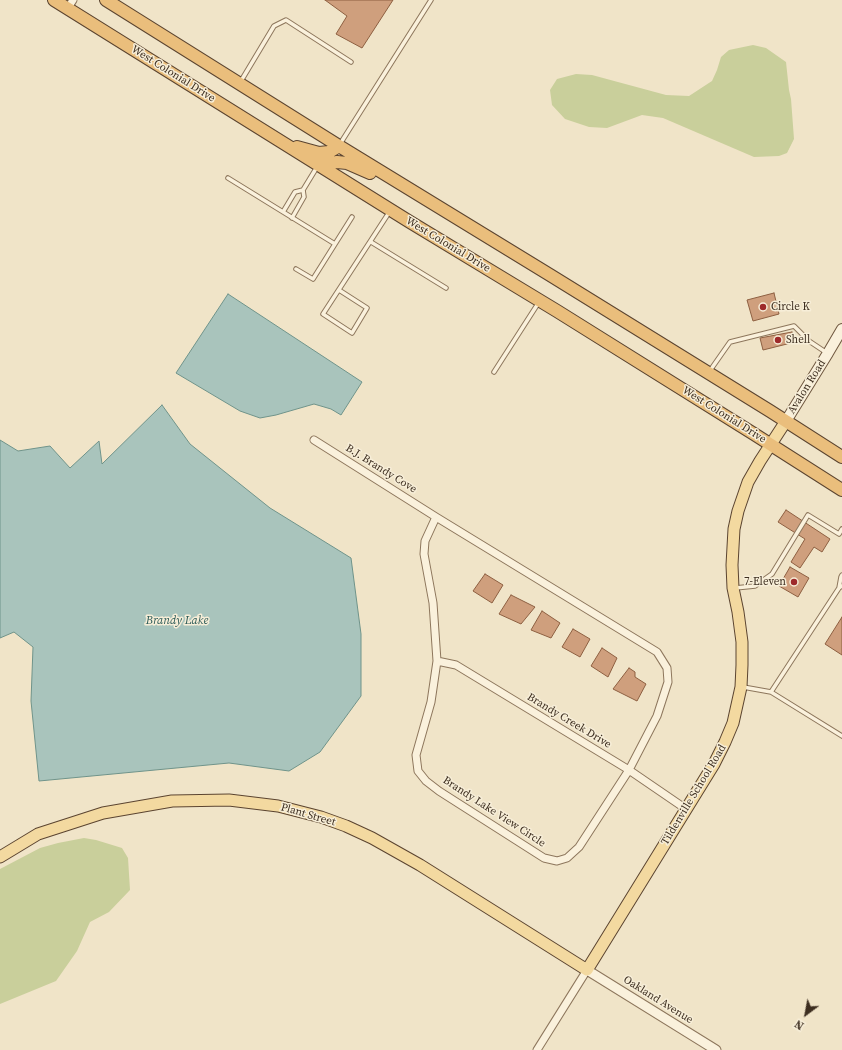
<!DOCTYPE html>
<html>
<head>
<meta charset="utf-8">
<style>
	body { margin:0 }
	#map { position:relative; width:842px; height:1050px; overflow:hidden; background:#f0e4c8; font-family:"Source Serif 4",serif }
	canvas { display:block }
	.north { position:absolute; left:786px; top:994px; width:40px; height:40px; -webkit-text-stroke:3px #f7eed8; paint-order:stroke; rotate:212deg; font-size:11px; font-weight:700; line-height:16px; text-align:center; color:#3d2e20 }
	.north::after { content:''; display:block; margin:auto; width:14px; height:18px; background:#3d2e20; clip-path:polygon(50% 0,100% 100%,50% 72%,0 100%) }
</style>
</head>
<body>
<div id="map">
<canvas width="842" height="1050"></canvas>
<div class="north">N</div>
</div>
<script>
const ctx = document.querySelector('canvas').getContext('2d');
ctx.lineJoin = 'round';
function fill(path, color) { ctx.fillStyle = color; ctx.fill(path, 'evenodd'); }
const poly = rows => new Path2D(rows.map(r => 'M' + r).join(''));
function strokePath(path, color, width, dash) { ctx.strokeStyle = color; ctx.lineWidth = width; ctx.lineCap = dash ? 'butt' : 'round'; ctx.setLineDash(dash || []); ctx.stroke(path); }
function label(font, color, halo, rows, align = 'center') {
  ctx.font = font + ' "Source Serif 4",serif'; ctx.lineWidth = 3; ctx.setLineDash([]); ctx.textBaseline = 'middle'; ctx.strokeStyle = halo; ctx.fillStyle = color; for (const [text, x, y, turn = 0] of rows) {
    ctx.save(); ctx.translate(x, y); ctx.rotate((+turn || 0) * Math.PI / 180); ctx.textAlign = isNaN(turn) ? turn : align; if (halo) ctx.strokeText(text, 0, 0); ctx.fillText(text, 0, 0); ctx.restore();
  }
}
fill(poly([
	[753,45,766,48,786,62,789,90,791,99,794,139,787,153,779,156,754,157,663,118,642,115,607,128,589,127,565,119,552,105,550,90,557,79,576,74,592,75,666,95,689,96,712,81,717,70,721,57,729,50],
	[84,838,96,840,122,848,128,858,130,890,109,912,90,922,77,951,56,981,0,1004,0,869,40,848,58,843]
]), '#c9cf9b');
const water = poly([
	[228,294,362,382,341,415,331,409,314,404,276,415,260,418,240,411,176,373,228,294],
	[162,405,190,444,270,508,351,558,361,634,361,696,320,752,289,771,229,763,39,781,31,701,33,647,14,632,0,638,0,440,18,451,50,446,70,468,99,441,102,464,162,405]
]);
fill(water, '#a9c4bc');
strokePath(water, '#6f938a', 1);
const building = poly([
	[325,0,393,0,362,48,336,34,347,16,325,0],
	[774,293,779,314,753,321,747,300,774,293],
	[792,332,795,342,763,350,760,338,792,332],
	[786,510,830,539,822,552,814,547,800,568,791,562,805,539,778,522,786,510],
	[790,567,809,578,798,597,779,586,790,567],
	[485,574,503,585,492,603,473,591,485,574],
	[511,595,535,607,521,624,499,614,511,595],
	[542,611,560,623,551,638,531,630,542,611],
	[842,617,842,655,825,644,842,617],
	[573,629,590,639,580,657,562,647,573,629],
	[602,648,617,658,608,677,591,666,602,648],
	[629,668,635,672,635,677,646,684,637,701,613,689,629,668]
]);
fill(building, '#cf9f7d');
strokePath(building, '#8d5f41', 1);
const service = poly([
	[241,81,274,26,286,20,351,62],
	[340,144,431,0],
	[228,178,335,244,313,279,296,269],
	[283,212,295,192,303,190,317,167],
	[292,218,304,197,303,190],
	[371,242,446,288],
	[335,244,352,217],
	[339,290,367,308,352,333,323,314,390,211],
	[494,372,539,302],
	[709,372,730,342,794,326,809,341,827,353],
	[842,586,839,588,771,692,842,736],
	[735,588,755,586,772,574,808,515,839,534,842,529],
	[839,588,841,577,842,575],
	[743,687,771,692]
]);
const minor = poly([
	[68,8,73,0],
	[314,440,436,517,657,652,667,668,668,682,657,716,629,770,579,847,567,858,557,861,544,858,439,791,426,781,418,771,416,755,431,702,437,661,433,603,424,554,425,541,436,517],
	[437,661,456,665,629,770,686,809],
	[537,1050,587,970]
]);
const tertiary = poly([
	[587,970,716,1050]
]);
const secondary = poly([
	[786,421,828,353,842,329]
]);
const primary = poly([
	[0,857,38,834,103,813,172,801,229,800,278,806,321,817,346,826,372,838,420,865,587,970,714,764,725,742,733,723,741,687,742,665,742,642,738,612,733,588,732,565,734,529,738,511,748,482,760,461,786,421]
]);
const trunk = poly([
	[54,0,410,222,557,311,754,434,842,490],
	[106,0,339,146,550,275,770,411,842,457],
	[297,147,319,153,329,152,339,146],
	[318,165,337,162,347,163,370,173]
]);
strokePath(service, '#8d765c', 5.5);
strokePath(minor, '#8d765c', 9);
strokePath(tertiary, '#8d765c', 11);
strokePath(secondary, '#6f573f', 12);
strokePath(primary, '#5b4430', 13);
strokePath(trunk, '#5b4430', 14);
strokePath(service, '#faf1dc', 3.5);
strokePath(minor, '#faf1dc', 7);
strokePath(tertiary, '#faf1dc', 9);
strokePath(secondary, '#faf1dc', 10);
strokePath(primary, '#f3d9a0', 11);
strokePath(trunk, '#eabe7c', 12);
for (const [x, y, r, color] of [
	[763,307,4,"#9e2a2b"],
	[778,340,4,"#9e2a2b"],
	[794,582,4,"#9e2a2b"]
]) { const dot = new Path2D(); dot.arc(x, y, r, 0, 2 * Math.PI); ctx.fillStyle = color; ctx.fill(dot); strokePath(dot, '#f7eed8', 1.5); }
label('11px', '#3d2e20', '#f7eed8', [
	["West Colonial Drive",173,74,32],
	["West Colonial Drive",448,245,31],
	["Avalon Road",807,387,-58],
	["West Colonial Drive",724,415,32],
	["B.J. Brandy Cove",381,469,32],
	["Brandy Creek Drive",569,721,31],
	["Tildenville School Road",694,795,-59],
	["Brandy Lake View Circle",494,812,33],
	["Plant Street",308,815,16],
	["Oakland Avenue",658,1000,32]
]);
label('11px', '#3d2e20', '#f7eed8', [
	["Circle K",771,307],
	["Shell",786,340],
	["7-Eleven",786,582,"right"]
], 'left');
label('italic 12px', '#2f5d5a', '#f7eed8', [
	["Brandy Lake",177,621]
]);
</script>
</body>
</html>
